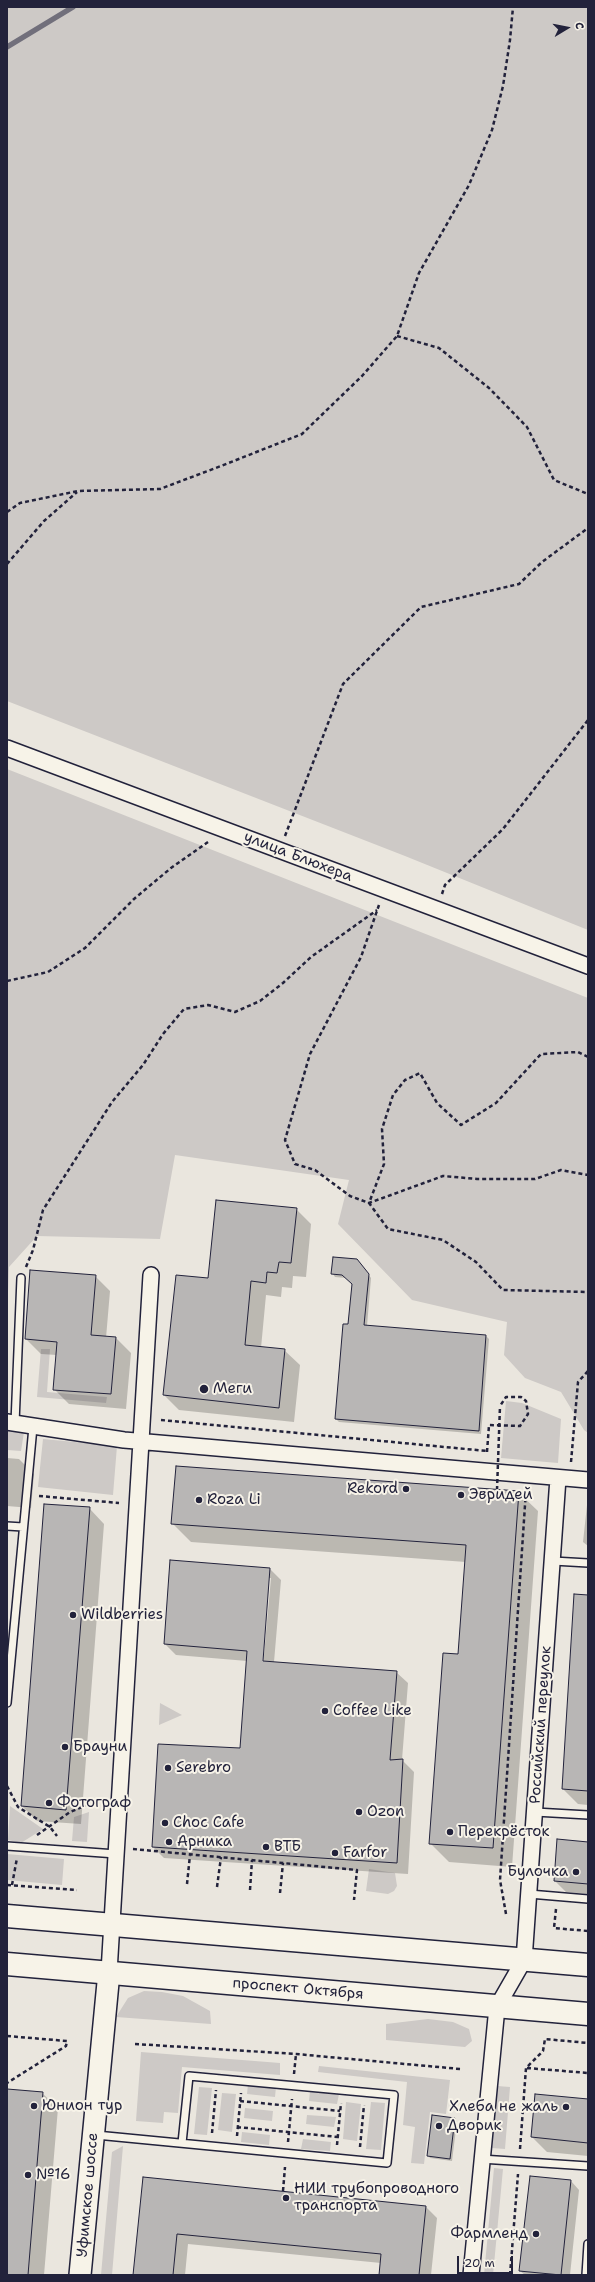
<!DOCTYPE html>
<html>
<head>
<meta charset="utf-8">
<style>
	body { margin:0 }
	#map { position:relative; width:595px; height:2282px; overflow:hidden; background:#eae6de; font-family:"Shantell Sans",sans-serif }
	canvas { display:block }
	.frame { position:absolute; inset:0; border:8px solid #22223b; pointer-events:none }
	.north { position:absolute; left:547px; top:8px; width:40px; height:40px; -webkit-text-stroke:3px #f7f3e8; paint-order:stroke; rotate:80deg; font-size:11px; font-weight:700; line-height:16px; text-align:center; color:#22223b }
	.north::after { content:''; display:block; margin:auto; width:14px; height:18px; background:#22223b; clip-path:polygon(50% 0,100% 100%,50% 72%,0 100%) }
	.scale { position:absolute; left:457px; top:2256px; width:56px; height:18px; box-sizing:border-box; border:2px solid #22223b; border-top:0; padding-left:5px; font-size:12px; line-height:14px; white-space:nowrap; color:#22223b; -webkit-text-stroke:3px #f7f3e8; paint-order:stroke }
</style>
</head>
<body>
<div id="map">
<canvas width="595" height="2282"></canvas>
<div class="frame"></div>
<div class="north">С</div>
<div class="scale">20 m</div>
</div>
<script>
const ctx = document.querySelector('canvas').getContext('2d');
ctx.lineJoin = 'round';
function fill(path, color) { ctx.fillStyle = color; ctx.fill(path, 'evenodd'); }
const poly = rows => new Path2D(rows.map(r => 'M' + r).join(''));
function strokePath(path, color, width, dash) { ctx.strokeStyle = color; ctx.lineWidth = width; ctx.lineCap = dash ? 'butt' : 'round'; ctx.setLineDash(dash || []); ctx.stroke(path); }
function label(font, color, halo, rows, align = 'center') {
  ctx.font = font + ' "Shantell Sans",sans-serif'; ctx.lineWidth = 4; ctx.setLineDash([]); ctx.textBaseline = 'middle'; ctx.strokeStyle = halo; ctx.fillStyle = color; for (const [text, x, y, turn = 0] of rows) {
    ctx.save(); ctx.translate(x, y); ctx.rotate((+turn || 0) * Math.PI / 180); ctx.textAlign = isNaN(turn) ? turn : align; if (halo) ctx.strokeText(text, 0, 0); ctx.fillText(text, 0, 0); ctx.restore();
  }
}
fill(poly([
	[7,7,588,7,588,930,405,856,7,701],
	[7,769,588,998,588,1433,584,1430,561,1392,525,1378,504,1355,507,1322,412,1300,338,1224,349,1180,175,1155,160,1239,37,1236,9,1267,7,1317],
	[41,1349,50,1349,47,1392,107,1397,106,1403,37,1397],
	[506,1401,522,1403,561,1419,558,1463,501,1458],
	[7,1430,24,1432,21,1451,7,1450],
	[43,1439,117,1446,113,1495,38,1487],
	[160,1703,182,1715,159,1725],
	[10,1806,43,1829,21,1843,8,1840],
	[89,1812,87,1842,72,1841,74,1817],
	[7,1854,64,1859,62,1885,7,1880],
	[369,1869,395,1873,397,1886,394,1891,388,1894,366,1891],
	[144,1991,162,1992,183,1996,210,2011,211,2024,116,2017,128,1998],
	[428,2019,453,2022,469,2029,472,2041,465,2047,386,2040,386,2024],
	[141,2052,280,2063,280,2075,182,2067,178,2113,164,2112,163,2123,136,2121],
	[319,2066,450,2080,446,2114,430,2112,424,2164,411,2163,415,2127,403,2125,407,2082,318,2072],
	[248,2084,276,2087,275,2097,247,2094],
	[497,2086,510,2087,505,2149,492,2148],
	[199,2087,212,2088,207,2135,194,2134],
	[310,2091,339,2094,337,2104,309,2101],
	[222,2093,236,2094,232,2132,218,2130],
	[346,2102,361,2104,357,2141,343,2139],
	[371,2102,385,2103,381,2150,366,2149],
	[245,2108,273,2111,272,2121,244,2118],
	[307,2115,336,2117,334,2127,306,2124],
	[242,2132,270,2135,269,2145,241,2142],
	[303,2139,331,2142,330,2151,301,2149],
	[123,2146,112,2275,101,2275,112,2152],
	[494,2168,503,2169,493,2275,484,2275]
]), '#cdc9c6');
fill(poly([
	[296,1209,311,1224,306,1277,293,1276,292,1288,282,1287,281,1297,266,1295,261,1348,284,1350,300,1365,294,1422,179,1410,164,1395,209,1279],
	[360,1263,371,1278,367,1326,486,1336,489,1339,481,1434,339,1422,336,1419,353,1284,346,1278,335,1277,333,1274],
	[95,1276,110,1291,106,1338,116,1338,131,1353,126,1409,69,1404,54,1389,57,1355,41,1354,26,1339],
	[7,1458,19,1459,34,1474,31,1508,7,1506],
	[518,1492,538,1511,512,1867,449,1862,430,1843,459,1655,466,1562,191,1542,172,1523],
	[587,1505,588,1505,588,1546,583,1542],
	[89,1508,104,1524,81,1824,37,1821,22,1806],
	[270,1569,281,1580,274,1662,396,1672,408,1683,402,1760,414,1772,408,1874,164,1858,153,1847,241,1749,247,1661,176,1655,165,1644],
	[269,1578,271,1578,263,1666,261,1665],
	[588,1596,588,1805,578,1804,563,1789],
	[588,1843,588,1894,566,1892,555,1881],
	[42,2093,58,2108,44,2275,7,2275,7,2106],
	[588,2100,588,2156,547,2152,532,2137],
	[454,2119,457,2121,452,2161,430,2158,428,2155],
	[144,2178,426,2207,437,2218,431,2275,380,2275,381,2263,188,2244,185,2275,134,2275],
	[571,2181,579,2190,570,2275,525,2275,520,2271]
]), '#0003');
strokePath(poly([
	[7,47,73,7]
]), '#716f7b', 5.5);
const building = poly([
	[216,1200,297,1208,291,1263,279,1262,277,1273,267,1272,266,1283,251,1281,245,1345,285,1349,279,1408,163,1395,176,1275,208,1278,216,1200],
	[333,1257,357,1259,369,1274,364,1325,486,1335,479,1431,335,1419,343,1324,348,1324,352,1284,342,1275,331,1274,333,1257],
	[30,1270,96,1275,91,1335,116,1337,111,1394,53,1390,57,1342,25,1339,30,1270],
	[176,1466,519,1491,493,1848,429,1844,443,1653,458,1654,466,1545,171,1524,176,1466],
	[44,1504,90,1507,66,1810,21,1806,44,1504],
	[170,1560,270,1568,263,1661,397,1671,390,1760,403,1759,397,1863,152,1847,158,1744,240,1748,247,1651,164,1644,170,1560],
	[574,1594,588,1595,588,1791,562,1789,574,1594],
	[557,1839,588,1842,588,1884,554,1881,557,1839],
	[7,2089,43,2092,28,2275,7,2275,7,2089],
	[535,2094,588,2099,588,2143,531,2137,535,2094],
	[432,2115,455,2118,450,2159,427,2156,432,2115],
	[530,2176,571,2180,561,2275,519,2271,530,2176],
	[143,2177,426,2206,419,2275,379,2275,381,2254,177,2234,173,2275,133,2275,143,2177]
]);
fill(building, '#b8b6b5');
strokePath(building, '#22223b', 1);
const service = poly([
	[15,1423,21,1278],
	[7,1526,23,1527],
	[553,1561,588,1563],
	[7,1703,33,1427],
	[535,1812,588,1815],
	[7,1846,116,1854],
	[529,1894,588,1899],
	[96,2135,387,2163,394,2095,189,2076,182,2143],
	[481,2159,588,2166],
	[586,2275,588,2244]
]);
const minor = poly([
	[7,748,588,966],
	[7,1422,124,1440,588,1480],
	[109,1972,151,1275],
	[471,2275,497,2007,524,1960,558,1478]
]);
const secondary = poly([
	[80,2275,109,1972]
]);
const primary = poly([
	[7,1916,588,1965],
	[7,1964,588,2014]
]);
strokePath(service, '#22223b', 10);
strokePath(minor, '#22223b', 18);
strokePath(secondary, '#22223b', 24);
strokePath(primary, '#22223b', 25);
strokePath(poly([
	[397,336,439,348,489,388,527,427,554,480,588,494],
	[7,512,20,503,78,491,160,489,221,466,302,434,362,376,397,336,419,273,469,185,492,130,503,86,510,40,513,7],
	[7,564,44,521,77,492],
	[285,836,343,684,421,607,519,584,542,562,588,528],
	[442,894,445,885,503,829,588,720],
	[379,905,361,957,310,1054,285,1140,295,1164,315,1170,350,1196,369,1203,443,1176,477,1179,535,1179,561,1170,588,1175],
	[7,981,48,972,85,948,134,899,171,868,208,842],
	[588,1057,578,1052,541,1054,496,1103,461,1125,437,1103,420,1073,405,1080,393,1095,382,1129,384,1164,369,1203,388,1229,443,1240,476,1262,503,1290,588,1292],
	[26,1267,33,1250,43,1210,112,1102,143,1065,163,1034,184,1009,208,1005,235,1012,260,1001,283,983,311,957,377,910],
	[161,1420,487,1451],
	[487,1452,489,1425,520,1426,528,1414,526,1401,521,1397,506,1397,500,1406],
	[571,1462,578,1382,588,1371],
	[39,1496,119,1503],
	[7,1786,18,1807,50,1827,57,1836],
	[37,1835,70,1812,99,1800],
	[133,1849,357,1870,354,1900],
	[187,1884,190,1855],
	[7,1885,77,1890],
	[12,1885,17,1858],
	[217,1887,221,1857],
	[250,1890,252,1860],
	[280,1893,283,1863],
	[556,1909,554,1928,588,1931],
	[506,1914,500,1880,526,1490],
	[7,2036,67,2041,66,2046,7,2083],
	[135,2044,296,2054,460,2069],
	[527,2068,588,2073],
	[294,2074,296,2054],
	[240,2101,340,2111],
	[237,2127,338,2137],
	[212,2133,216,2090],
	[237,2136,241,2093],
	[288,2142,292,2099],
	[337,2145,341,2103],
	[360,2147,364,2105],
	[520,2149,526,2068,543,2051,545,2039,588,2043],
	[283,2191,285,2167],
	[510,2275,518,2174]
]), '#22223b', 2.5, [4, 3]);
strokePath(service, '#f7f3e8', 7);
strokePath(minor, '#f7f3e8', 15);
strokePath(secondary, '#f7f3e8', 21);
strokePath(primary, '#f7f3e8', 22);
strokePath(poly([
	[497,1490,500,1406]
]), '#22223b', 2.5, [4, 3]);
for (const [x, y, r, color] of [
	[204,1389,5,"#22223b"],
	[406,1489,4,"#22223b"],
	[461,1495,4,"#22223b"],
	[199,1500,4,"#22223b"],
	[73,1615,4,"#22223b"],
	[325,1711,4,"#22223b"],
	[65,1747,4,"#22223b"],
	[168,1768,4,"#22223b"],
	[49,1803,4,"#22223b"],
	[359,1812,4,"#22223b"],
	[165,1823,4,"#22223b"],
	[450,1832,4,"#22223b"],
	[169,1842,4,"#22223b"],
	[266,1847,4,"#22223b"],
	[335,1853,4,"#22223b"],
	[576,1872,4,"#22223b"],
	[34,2106,4,"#22223b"],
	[566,2107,4,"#22223b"],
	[439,2126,4,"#22223b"],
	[28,2175,4,"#22223b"],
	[286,2198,4,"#22223b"],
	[536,2234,4,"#22223b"]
]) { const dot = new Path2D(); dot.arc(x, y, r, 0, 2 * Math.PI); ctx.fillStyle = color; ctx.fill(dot); strokePath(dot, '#f7f3e8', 1.5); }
label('15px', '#22223b', '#f7f3e8', [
	["улица Блюхера",298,857,21],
	["Российский переулок",541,1725,-86],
	["проспект Октября",298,1989,5],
	["Уфимское шоссе",88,2195,-85]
]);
label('15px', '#22223b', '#f7f3e8', [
	["Меги",213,1389],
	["Rekord",398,1489,"right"],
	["Эвридей",469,1495],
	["Roza Li",207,1500],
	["Wildberries",81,1615],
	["Coffee Like",333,1711],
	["Брауни",73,1747],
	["Serebro",176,1768],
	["Фотограф",57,1803],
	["Ozon",367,1812],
	["Choc Cafe",173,1823],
	["Перекрёсток",458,1832],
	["Арника",177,1842],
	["ВТБ",274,1847],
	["Farfor",343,1853],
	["Булочка",568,1872,"right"],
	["Юнион тур",42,2106],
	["Хлеба не жаль",558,2107,"right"],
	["Дворик",447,2126],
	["№16",36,2175],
	["НИИ трубопроводного",294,2189],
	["транспорта",294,2206],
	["Фармленд",528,2234,"right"]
], 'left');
</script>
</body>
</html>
